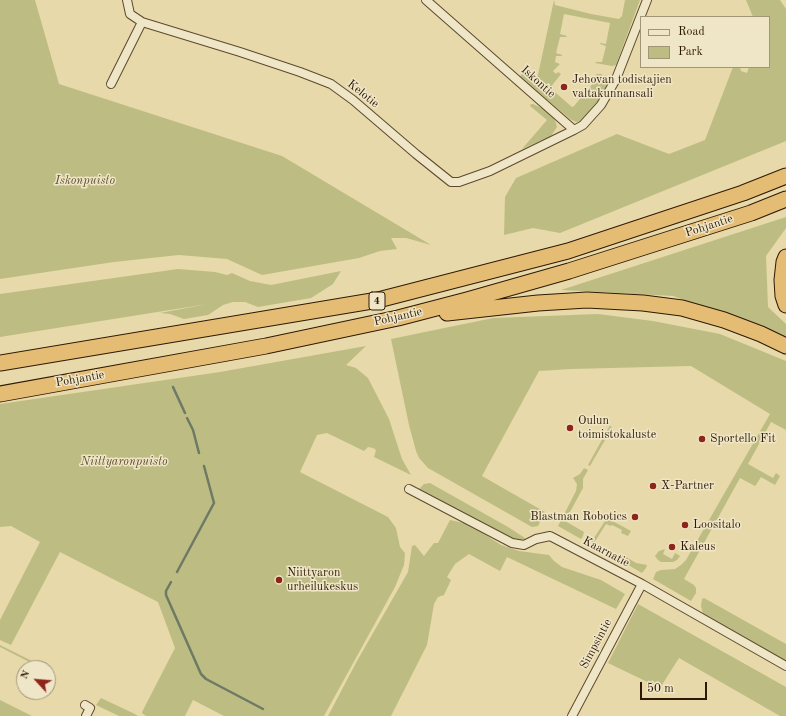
<!DOCTYPE html>
<html>
<head>
<meta charset="utf-8">
<style>
	body { margin:0 }
	#map { position:relative; width:786px; height:716px; overflow:hidden; background:#e7d9a9; font-family:"Old Standard TT",serif }
	canvas { display:block }
	.legend { position:absolute; left:640px; top:16px; width:130px; height:52px; box-sizing:border-box; background:#efe6c7; border:1px solid #a29479; margin:0; padding:5px 7px; list-style:none; font-size:12px; color:#2f1905 }
	.legend li { display:flex; align-items:center; gap:8px; height:20px }
	.legend b { width:20px; border:1px solid #a29479 }
	.north { position:absolute; left:16px; top:660px; width:40px; height:40px; box-sizing:border-box; background:#efe6c7; border:1px solid #a29479; border-radius:50%; rotate:296deg; font-size:11px; font-weight:700; line-height:16px; text-align:center; color:#2f1905 }
	.north::after { content:''; display:block; margin:auto; width:14px; height:18px; background:#8f2418; clip-path:polygon(50% 0,100% 100%,50% 72%,0 100%) }
	.scale { position:absolute; left:640px; top:682px; width:67px; height:18px; box-sizing:border-box; border:2px solid #2f1905; border-top:0; padding-left:5px; font-size:12px; line-height:14px; white-space:nowrap; color:#2f1905; -webkit-text-stroke:3px #efe6c7; paint-order:stroke }
</style>
</head>
<body>
<div id="map">
<canvas width="786" height="716"></canvas>
<ul class="legend">
<li><b style="height:5px;background:#efe6c7"></b>Road</li>
<li><b style="height:11px;background:#bdbd83"></b>Park</li>
</ul>
<div class="north">N</div>
<div class="scale">50 m</div>
</div>
<script>
const ctx = document.querySelector('canvas').getContext('2d');
ctx.lineJoin = 'round';
function fill(path, color) { ctx.fillStyle = color; ctx.fill(path, 'evenodd'); }
const poly = rows => new Path2D(rows.map(r => 'M' + r).join(''));
function strokePath(path, color, width, dash) { ctx.strokeStyle = color; ctx.lineWidth = width; ctx.lineCap = dash ? 'butt' : 'round'; ctx.setLineDash(dash || []); ctx.stroke(path); }
function label(font, color, halo, rows, align = 'center') {
  ctx.font = font + ' "Old Standard TT",serif'; ctx.lineWidth = 3; ctx.setLineDash([]); ctx.textBaseline = 'middle'; ctx.strokeStyle = halo; ctx.fillStyle = color; for (const [text, x, y, turn = 0] of rows) {
    ctx.save(); ctx.translate(x, y); ctx.rotate((+turn || 0) * Math.PI / 180); ctx.textAlign = isNaN(turn) ? turn : align; if (halo) ctx.strokeText(text, 0, 0); ctx.fillText(text, 0, 0); ctx.restore();
  }
}
fill(poly([
	[0,0,35,0,59,84,282,156,431,245,406,238,391,238,397,249,380,251,359,258,262,275,227,259,179,255,114,262,0,279],
	[554,0,555,5,591,14,619,19,622,16,625,0,640,0,616,65,612,66,595,63,596,62,602,62,606,46,600,44,600,43,606,44,610,23,564,14,560,34,567,36,566,37,560,37,556,53,562,55,562,56,556,56,555,62,560,64,553,71,556,74,558,72,561,74,550,88,572,107,574,106,595,81,593,78,597,74,602,74,603,77,605,75,611,79,599,103,580,121,576,122,570,119,520,77,522,73,536,84],
	[746,0,780,0,786,9,786,141,560,233,533,228,504,235,505,197,516,178,617,134,669,154,705,140,733,67,740,67,741,71,747,73,749,67,769,67,769,17,753,17],
	[531,104,533,104,548,111,554,117,557,127,551,136,522,149,547,120,530,106],
	[786,217,786,228,766,256,768,307,786,324,786,337,673,296,561,290],
	[178,269,215,272,227,275,232,273,250,281,271,285,341,271,333,284,311,298,258,307,245,302,233,302,223,305,208,315,184,319,170,314,160,313,208,304,0,337,0,294],
	[598,314,653,321,720,334,786,361,786,430,771,422,748,464,773,478,776,473,780,476,775,485,761,477,756,485,755,486,740,478,684,579,694,585,696,588,696,593,691,601,653,579,654,577,656,572,661,570,675,569,681,565,686,560,770,414,691,366,571,369,539,371,482,476,545,512,538,526,532,527,428,468,419,458,416,451,409,425,391,339,493,318],
	[366,346,346,365,356,368,368,378,389,419,402,459,411,475,374,457,376,450,373,448,368,447,364,451,327,433,317,435,300,472,388,517,396,528,400,547,405,553,404,565,395,587,324,716,224,716,193,700,185,716,146,716,142,713,142,712,175,648,158,602,60,552,11,645,0,640,0,620,40,542,11,526,0,527,0,404,220,372],
	[610,425,612,428,590,466,588,465],
	[584,468,588,470,583,479,583,488,565,521,584,532,583,536,581,539,558,526,576,491,577,484,573,478,580,474],
	[430,483,508,527,525,538,525,539,518,541,505,538,419,489,424,484],
	[607,518,631,531,628,536,621,533,622,530,612,525,611,526,606,524,594,543,592,545,592,541],
	[450,520,464,523,475,528,501,545,519,551,549,555,554,561,562,567,601,580,625,594,616,609,507,557,500,571,469,554,455,564,447,577,451,580,444,595,438,597,434,604,427,645,391,716,328,716,357,661,408,572,412,546,415,545,424,556,434,543,438,543],
	[665,549,663,554,672,559,675,553,680,556,677,560,673,562,661,562,658,560,655,556,659,551],
	[621,554,636,563,647,565,646,568,642,573,618,559],
	[704,598,786,644,786,662,703,614,701,606,702,599],
	[638,604,786,687,786,716,780,716,679,658,660,688,608,663],
	[0,645,40,665,39,667,0,647],
	[101,698,135,714,138,716,119,716,96,705],
	[0,700,32,716,0,716]
]), '#bdbd83');
strokePath(poly([
	[173,387,185,413],
	[187,418,193,430,199,453],
	[177,572,214,503,204,466],
	[171,582,166,591,166,595,201,674,206,679,263,709]
]), '#6e7a64', 2.5);
const minor = poly([
	[127,0,130,14,142,22,240,52,300,72,331,84,353,100,416,154,451,182,459,182,490,171,574,130],
	[426,0,574,130,583,125,601,105,616,79,647,0],
	[111,84,142,22],
	[409,489,512,543,524,545,536,539,550,536,642,584,786,666],
	[85,705,90,708,86,716],
	[572,716,642,584]
]);
const motorway = poly([
	[786,257,784,262,782,280,783,296,786,305],
	[447,313,538,303,587,300,643,303,682,308,724,320,761,334,786,346],
	[0,363,378,300,568,251,743,193,786,176],
	[0,394,266,346,398,318,467,300,569,271,751,213,786,199]
]);
strokePath(minor, '#5d492e', 10);
strokePath(motorway, '#2f1905', 17);
strokePath(minor, '#efe6c7', 8);
strokePath(motorway, '#e4bc74', 15);
for (const [x, y, r, color] of [
	[564,87,4,"#8f2418"],
	[570,428,4,"#8f2418"],
	[702,439,4,"#8f2418"],
	[653,486,4,"#8f2418"],
	[635,517,4,"#8f2418"],
	[685,525,4,"#8f2418"],
	[672,547,4,"#8f2418"],
	[279,580,4,"#8f2418"]
]) { const dot = new Path2D(); dot.arc(x, y, r, 0, 2 * Math.PI); ctx.fillStyle = color; ctx.fill(dot); strokePath(dot, '#efe6c7', 1.5); }
for (const [x, y, w] of [
	[377,301,16]
]) { const box = new Path2D(); box.roundRect(x - w / 2, y - 9, w, 18, 3); ctx.fillStyle = '#efe6c7'; ctx.fill(box); strokePath(box, '#2f1905', 1); }
label('bold 11px', '#2f1905', null, [
	["4",377,301]
]);
label('12px', '#2f1905', '#efe6c7', [
	["Jehovan todistajien",572,80],
	["valtakunnansali",572,94],
	["Oulun",578,421],
	["toimistokaluste",578,435],
	["Sportello Fit",710,439],
	["X-Partner",661,486],
	["Blastman Robotics",627,517,"right"],
	["Loositalo",693,525],
	["Kaleus",680,547],
	["Niittyaron",287,573],
	["urheilukeskus",287,587]
], 'left');
label('12px', '#2f1905', '#efe6c7', [
	["Iskontie",538,82,42],
	["Kelotie",363,94,39],
	["Pohjantie",709,226,-18],
	["Pohjantie",398,317,-13],
	["Pohjantie",80,379,-10],
	["Kaarnatie",606,552,28],
	["Simpsintie",596,644,-62]
]);
label('italic 12px', '#5a4a2b', '#efe6c7', [
	["Iskonpuisto",85,181],
	["Niittyaronpuisto",124,462]
]);
</script>
</body>
</html>
